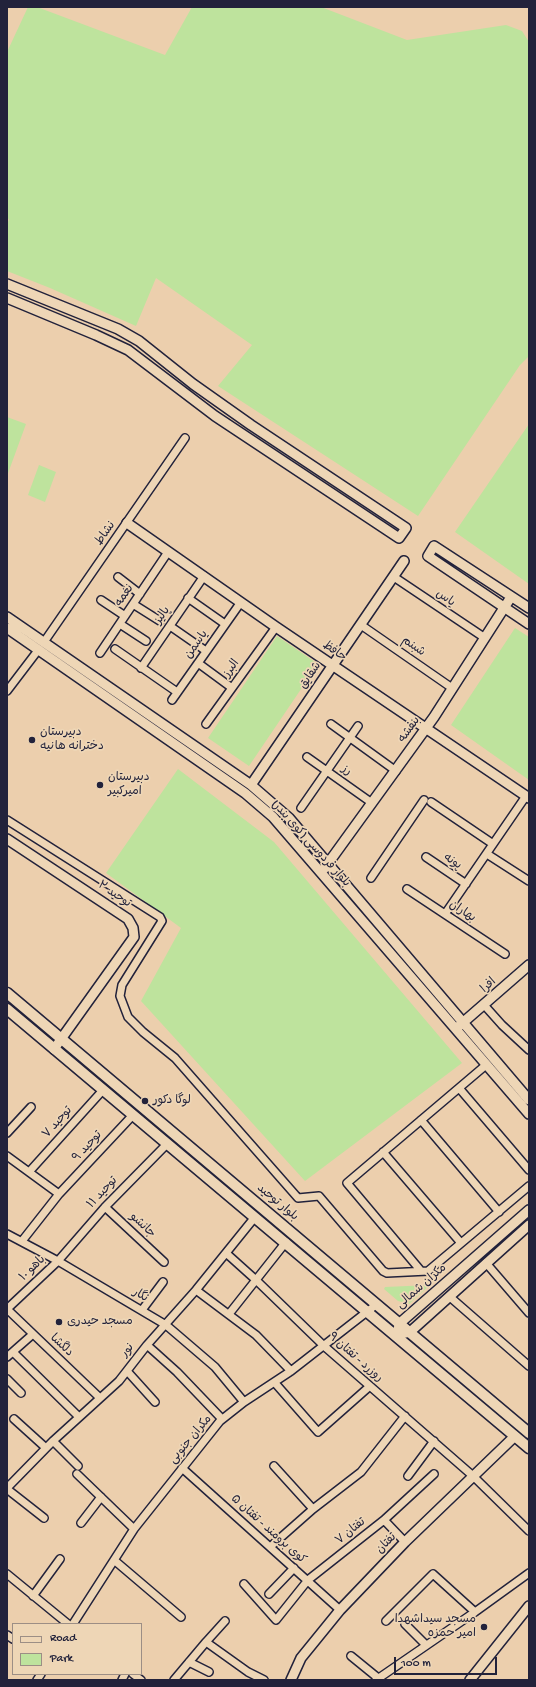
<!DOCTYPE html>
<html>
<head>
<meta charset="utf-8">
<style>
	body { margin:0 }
	#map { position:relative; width:536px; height:1687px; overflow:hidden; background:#eccfad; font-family:"Gochi Hand",sans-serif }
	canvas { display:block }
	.frame { position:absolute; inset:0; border:8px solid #22223b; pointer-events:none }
	.legend { position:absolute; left:12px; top:1623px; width:130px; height:52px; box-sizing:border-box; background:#eed6b6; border:1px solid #9c8e85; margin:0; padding:5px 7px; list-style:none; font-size:12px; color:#22223b }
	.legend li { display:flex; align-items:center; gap:8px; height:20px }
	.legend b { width:20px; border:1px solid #9c8e85 }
	.scale { position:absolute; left:394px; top:1657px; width:103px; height:18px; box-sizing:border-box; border:2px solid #22223b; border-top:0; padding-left:5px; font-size:12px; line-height:14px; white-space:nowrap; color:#22223b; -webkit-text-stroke:3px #eed6b6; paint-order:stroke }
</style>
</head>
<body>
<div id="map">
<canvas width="536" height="1687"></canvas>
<div class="frame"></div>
<ul class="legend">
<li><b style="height:5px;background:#eed6b6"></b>Road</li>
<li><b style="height:11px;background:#bee39d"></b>Park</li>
</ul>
<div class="scale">100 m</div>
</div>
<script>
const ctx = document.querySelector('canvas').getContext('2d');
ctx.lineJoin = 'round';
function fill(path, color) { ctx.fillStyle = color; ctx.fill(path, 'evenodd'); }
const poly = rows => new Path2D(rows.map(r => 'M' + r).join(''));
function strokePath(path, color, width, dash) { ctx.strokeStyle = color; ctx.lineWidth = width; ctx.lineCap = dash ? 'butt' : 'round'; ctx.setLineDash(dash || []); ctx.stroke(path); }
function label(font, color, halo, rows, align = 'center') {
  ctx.font = font + ' "Gochi Hand","Playpen Sans Arabic",sans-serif'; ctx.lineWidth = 3.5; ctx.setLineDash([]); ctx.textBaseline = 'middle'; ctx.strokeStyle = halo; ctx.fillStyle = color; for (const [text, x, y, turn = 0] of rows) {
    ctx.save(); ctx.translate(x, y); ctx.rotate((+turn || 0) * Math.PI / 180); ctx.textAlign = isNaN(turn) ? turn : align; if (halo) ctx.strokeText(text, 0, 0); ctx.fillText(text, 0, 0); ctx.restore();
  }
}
fill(poly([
	[28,7,37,7,165,55,192,7,321,7,407,40,506,25,522,31,529,42,529,356,520,365,418,516,218,386,252,345,156,278,136,326,50,288,7,271,7,225,9,219,7,218,8,173,7,173,7,52],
	[7,417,26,424,7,476],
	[529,424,529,584,455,532],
	[39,465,56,472,45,502,28,495],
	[515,628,529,637,529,780,451,725],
	[277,636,318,664,249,766,208,738],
	[178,769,274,842,462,1063,305,1181,141,1001,181,928,106,873],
	[430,1285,409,1304,398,1301,384,1289,385,1287]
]), '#bee39d');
const minor = poly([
	[118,577,140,594],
	[394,577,485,638],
	[188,598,225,624],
	[101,600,125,616],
	[133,604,160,621],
	[120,624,146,641],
	[361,625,452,688],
	[170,626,206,651],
	[44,642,185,438],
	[115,649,177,692],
	[100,653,168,552],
	[198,663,232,688],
	[141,668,204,576],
	[7,691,39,649],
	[172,700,241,602],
	[206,724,276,627],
	[331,724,396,771],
	[307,757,372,803],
	[431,802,493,844],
	[301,808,358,726],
	[7,820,160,917,162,921,122,985,120,996,128,1017,143,1032,175,1058,298,1198,319,1196,383,1271,387,1273,428,1271,529,1186],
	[487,854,529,881],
	[426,857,466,884],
	[371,878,424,800],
	[407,889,505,954],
	[445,914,526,796],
	[485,1006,502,1025,529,1050],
	[459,1088,529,1170],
	[421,1120,499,1212],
	[7,1133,31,1107],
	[383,1152,461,1243],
	[7,1156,59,1194],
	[29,1172,103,1090],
	[105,1207,164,1262],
	[7,1234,58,1261,166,1325,215,1367,244,1402],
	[22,1241,59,1194,133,1115],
	[226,1253,256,1280,324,1346,473,1476,529,1531],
	[486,1263,529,1313],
	[421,1271,347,1183,486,1065],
	[196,1290,256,1335,291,1371],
	[450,1297,529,1366],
	[7,1309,58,1261,105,1207,167,1144],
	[7,1309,100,1398],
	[142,1310,163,1282],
	[229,1314,286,1242],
	[147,1345,177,1372,222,1419],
	[13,1352,79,1417],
	[7,1357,33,1334],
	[127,1371,155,1402],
	[7,1379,21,1393],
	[275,1383,318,1432,370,1386],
	[14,1419,46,1448],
	[53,1441,78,1466],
	[182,1468,340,1610],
	[77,1474,134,1529],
	[408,1476,434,1441],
	[7,1488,53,1441,119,1381,147,1345,196,1290,255,1217],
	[7,1489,44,1518],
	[313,1509,361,1472,405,1416],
	[384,1520,434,1474],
	[81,1523,101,1497],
	[270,1547,313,1509,274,1466],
	[114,1560,181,1617],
	[7,1574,68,1624],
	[244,1584,276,1620,308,1580,384,1520,405,1542],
	[269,1594,294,1568],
	[33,1596,60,1559],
	[386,1621,433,1574,475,1612],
	[73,1624,134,1529,220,1421,244,1402,291,1371,377,1304],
	[405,1624,426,1645],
	[7,1635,13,1639],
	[206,1642,225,1621],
	[351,1656,378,1678],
	[189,1662,209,1672],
	[133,1674,141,1680],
	[37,1680,41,1674],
	[122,1680,125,1674],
	[174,1680,206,1642,248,1672,264,1680],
	[376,1680,475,1612,529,1573]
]);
const tertiary = poly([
	[7,284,118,329,139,341,193,384,251,425,406,528,399,538,215,416,128,350,96,335,7,298],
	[127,523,276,627,529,798],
	[529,608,434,546,428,556,529,624],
	[7,617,251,785,289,818,529,1100],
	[7,628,245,793,273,817,529,1114],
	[251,785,404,561],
	[7,839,128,919,133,928,134,937,54,1049],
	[324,869,434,717,511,597],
	[459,1026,529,965],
	[529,1210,400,1323,396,1335,410,1332,529,1225],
	[291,1680,301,1658,340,1610,405,1542,515,1436],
	[470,1680,529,1606]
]);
const secondary = poly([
	[7,993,529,1433],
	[7,1009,529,1448]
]);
strokePath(minor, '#22223b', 10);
strokePath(tertiary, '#22223b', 12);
strokePath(secondary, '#22223b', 13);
strokePath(minor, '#eed6b6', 7);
strokePath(tertiary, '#eed6b6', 9);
strokePath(secondary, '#eed6b6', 10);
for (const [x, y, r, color] of [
	[32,740,4,"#22223b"],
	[100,785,4,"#22223b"],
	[145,1101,4,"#22223b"],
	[59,1322,4,"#22223b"],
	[484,1627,4,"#22223b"]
]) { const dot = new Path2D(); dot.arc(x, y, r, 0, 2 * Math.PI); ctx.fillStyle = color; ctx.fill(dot); strokePath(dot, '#eed6b6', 1.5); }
label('12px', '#22223b', '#eed6b6', [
	["نشاط",106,534,-55],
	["نغمه",125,596,-56],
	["یاس",445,599,34],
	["پالیز",163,616,-56],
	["یاسمن",197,645,-55],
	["شبنم",413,647,35],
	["حافظ",334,652,35],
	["البرز",232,669,-54],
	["شقایق",311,676,-56],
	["بنفشه",410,730,-55],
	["رز",346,771,36],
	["بلوار فردوسی (کوی بندر)",310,844,48],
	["پونه",452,862,34],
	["توحید ۲",114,895,34],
	["بهاران",462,912,33],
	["افرا",489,986,-42],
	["توحید ۷",58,1123,-48],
	["توحید ۹",88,1147,-47],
	["توحید ۱۱",103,1193,-47],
	["بلوار توحید",277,1203,40],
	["جانشو",142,1226,43],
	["باهو ۱۰",33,1269,-44],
	["مکران شمالی",422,1287,-41],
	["نگار",140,1296,31],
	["دلگشا",61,1346,43],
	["نور",128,1351,-51],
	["روزرد - تفتان ۹",355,1358,41],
	["مکران جنوبی",191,1440,-50],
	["کوی برومند - تفتان ۵",268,1530,42],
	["تفتان ۷",351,1532,-39],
	["تفتان",387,1544,-46]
]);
label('12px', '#22223b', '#eed6b6', [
	["دبیرستان",40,733],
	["دخترانه هانیه",40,747],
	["دبیرستان",108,778],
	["امیرکبیر",108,792],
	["لوگا دکور",153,1101],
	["مسجد حیدری",67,1322],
	["مسجد سیداشهدا",476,1620,"right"],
	["امیر حمزه",476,1634,"right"]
], 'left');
</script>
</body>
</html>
